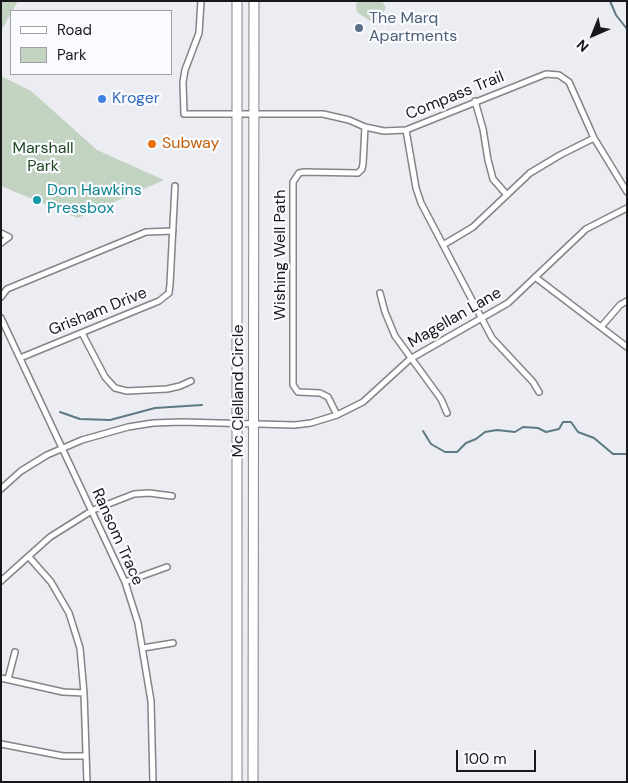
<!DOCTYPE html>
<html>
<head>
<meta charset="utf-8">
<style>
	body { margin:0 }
	#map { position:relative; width:628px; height:783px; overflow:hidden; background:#ecedf2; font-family:"DM Sans",sans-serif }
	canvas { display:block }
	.frame { position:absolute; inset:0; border:2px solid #18191a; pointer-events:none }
	.legend { position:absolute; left:10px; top:10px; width:162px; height:65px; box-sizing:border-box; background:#f9fbff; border:1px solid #9fa1a3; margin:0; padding:6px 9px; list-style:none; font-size:15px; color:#18191a }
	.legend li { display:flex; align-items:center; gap:10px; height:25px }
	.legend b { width:25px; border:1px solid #9fa1a3 }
	.north { position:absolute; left:568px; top:10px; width:50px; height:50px; -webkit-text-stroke:4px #f9fbff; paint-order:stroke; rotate:224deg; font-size:14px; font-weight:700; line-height:20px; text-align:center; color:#18191a }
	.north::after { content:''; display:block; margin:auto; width:18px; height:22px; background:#18191a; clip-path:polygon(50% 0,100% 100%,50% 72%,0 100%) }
	.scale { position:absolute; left:456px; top:750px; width:80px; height:22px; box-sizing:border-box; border:2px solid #18191a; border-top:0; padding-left:6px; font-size:15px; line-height:18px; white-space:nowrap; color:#18191a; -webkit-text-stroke:4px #f9fbff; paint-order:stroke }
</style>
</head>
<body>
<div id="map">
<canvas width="628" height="783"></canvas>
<div class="frame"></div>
<ul class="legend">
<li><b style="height:6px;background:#fff"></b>Road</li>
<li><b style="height:14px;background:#c3d3c1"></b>Park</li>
</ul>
<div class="north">N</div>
<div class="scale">100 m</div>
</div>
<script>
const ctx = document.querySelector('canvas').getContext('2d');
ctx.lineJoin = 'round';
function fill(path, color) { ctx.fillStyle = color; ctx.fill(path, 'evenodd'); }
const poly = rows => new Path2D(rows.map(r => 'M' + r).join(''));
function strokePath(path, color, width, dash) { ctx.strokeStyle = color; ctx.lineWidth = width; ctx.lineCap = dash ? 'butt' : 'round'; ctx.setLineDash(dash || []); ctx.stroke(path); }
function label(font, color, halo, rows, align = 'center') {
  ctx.font = font + ' "DM Sans",sans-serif'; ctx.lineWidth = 4.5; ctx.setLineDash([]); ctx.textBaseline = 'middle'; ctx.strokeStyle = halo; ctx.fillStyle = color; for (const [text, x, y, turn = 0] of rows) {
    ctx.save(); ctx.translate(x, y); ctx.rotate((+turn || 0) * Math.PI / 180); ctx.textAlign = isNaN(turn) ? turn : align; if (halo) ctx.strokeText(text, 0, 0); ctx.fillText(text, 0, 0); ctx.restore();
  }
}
fill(poly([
	[1,1,18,1,1,31],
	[358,1,382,1,386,8,378,21,373,23,357,12,356,5],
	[1,76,31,91,97,150,164,180,78,218,1,186]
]), '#c3d3c1');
strokePath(poly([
	[610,1,616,15,627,29],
	[60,412,80,419,110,420,155,408,202,405],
	[423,431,431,444,445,452,457,452,466,443,476,439,485,432,497,430,515,432,523,427,538,428,546,432,559,429,563,422,571,422,578,432,594,438,613,454,627,454]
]), '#5d7a83', 2);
const minor = poly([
	[201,1,199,33,185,70,183,82,184,114,323,114,349,120,365,127,384,131,406,130,546,74,559,75,569,82,594,138,627,192],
	[475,101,483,129,488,160,493,179,507,195],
	[406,130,416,188,421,203,492,338,533,382,539,392],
	[1,233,9,237,1,243],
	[443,245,473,227,530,173,560,155,594,138],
	[535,277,627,347],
	[380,293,385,312,395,336,441,399,447,413],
	[1,297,7,289,146,232,173,231],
	[1,318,125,582,138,623,151,701,153,782],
	[601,327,620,305,627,301],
	[82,333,105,377,115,388,127,391,167,389,180,386,191,381],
	[20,358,159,301,169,293,170,284,175,186],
	[337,415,328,397,320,393,298,392,293,385,293,182,299,173,304,172,358,173,362,169,363,164,365,127],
	[1,489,21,471,47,455,82,440,128,427,153,423,181,422,295,425,311,423,337,415,363,402,410,359,508,303,586,229,627,208],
	[29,557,51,582,69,613,80,648,84,693,87,782],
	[1,581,50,537,93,510,134,494,149,493,172,496],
	[125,582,167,567],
	[143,648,173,643],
	[1,678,63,692,84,693],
	[8,679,15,652],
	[1,744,63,756,85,756]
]);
const trunk = poly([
	[237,782,237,1],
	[253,782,254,1]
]);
strokePath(minor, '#838488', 8);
strokePath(trunk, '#838488', 11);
strokePath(minor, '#fff', 5);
strokePath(trunk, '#fff', 9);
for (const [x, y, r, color] of [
	[359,28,5,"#5c6f8a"],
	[102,99,5,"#3f7fe0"],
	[152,144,5,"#e8710a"],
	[37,200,5,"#0f9aa8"]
]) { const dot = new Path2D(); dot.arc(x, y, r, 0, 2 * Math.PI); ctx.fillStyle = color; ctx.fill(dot); strokePath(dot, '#f9fbff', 2); }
label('16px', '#4e5e75', '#f9fbff', [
	["The Marq",369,19],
	["Apartments",369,37]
], 'left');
label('16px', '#18191a', '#f9fbff', [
	["Compass Trail",455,96,-22],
	["Wishing Well Path",281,255,-90],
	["Grisham Drive",98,312,-22],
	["Magellan Lane",455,318,-30],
	["Mc Clelland Circle",239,391,-90],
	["Ransom Trace",117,537,66]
]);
label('16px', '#366cbe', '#f9fbff', [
	["Kroger",112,99]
], 'left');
label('16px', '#c56008', '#f9fbff', [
	["Subway",162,144]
], 'left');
label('16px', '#224821', '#f9fbff', [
	["Marshall",43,149],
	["Park",43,167]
]);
label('16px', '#0d838f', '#f9fbff', [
	["Don Hawkins",47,191],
	["Pressbox",47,209]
], 'left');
</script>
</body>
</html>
